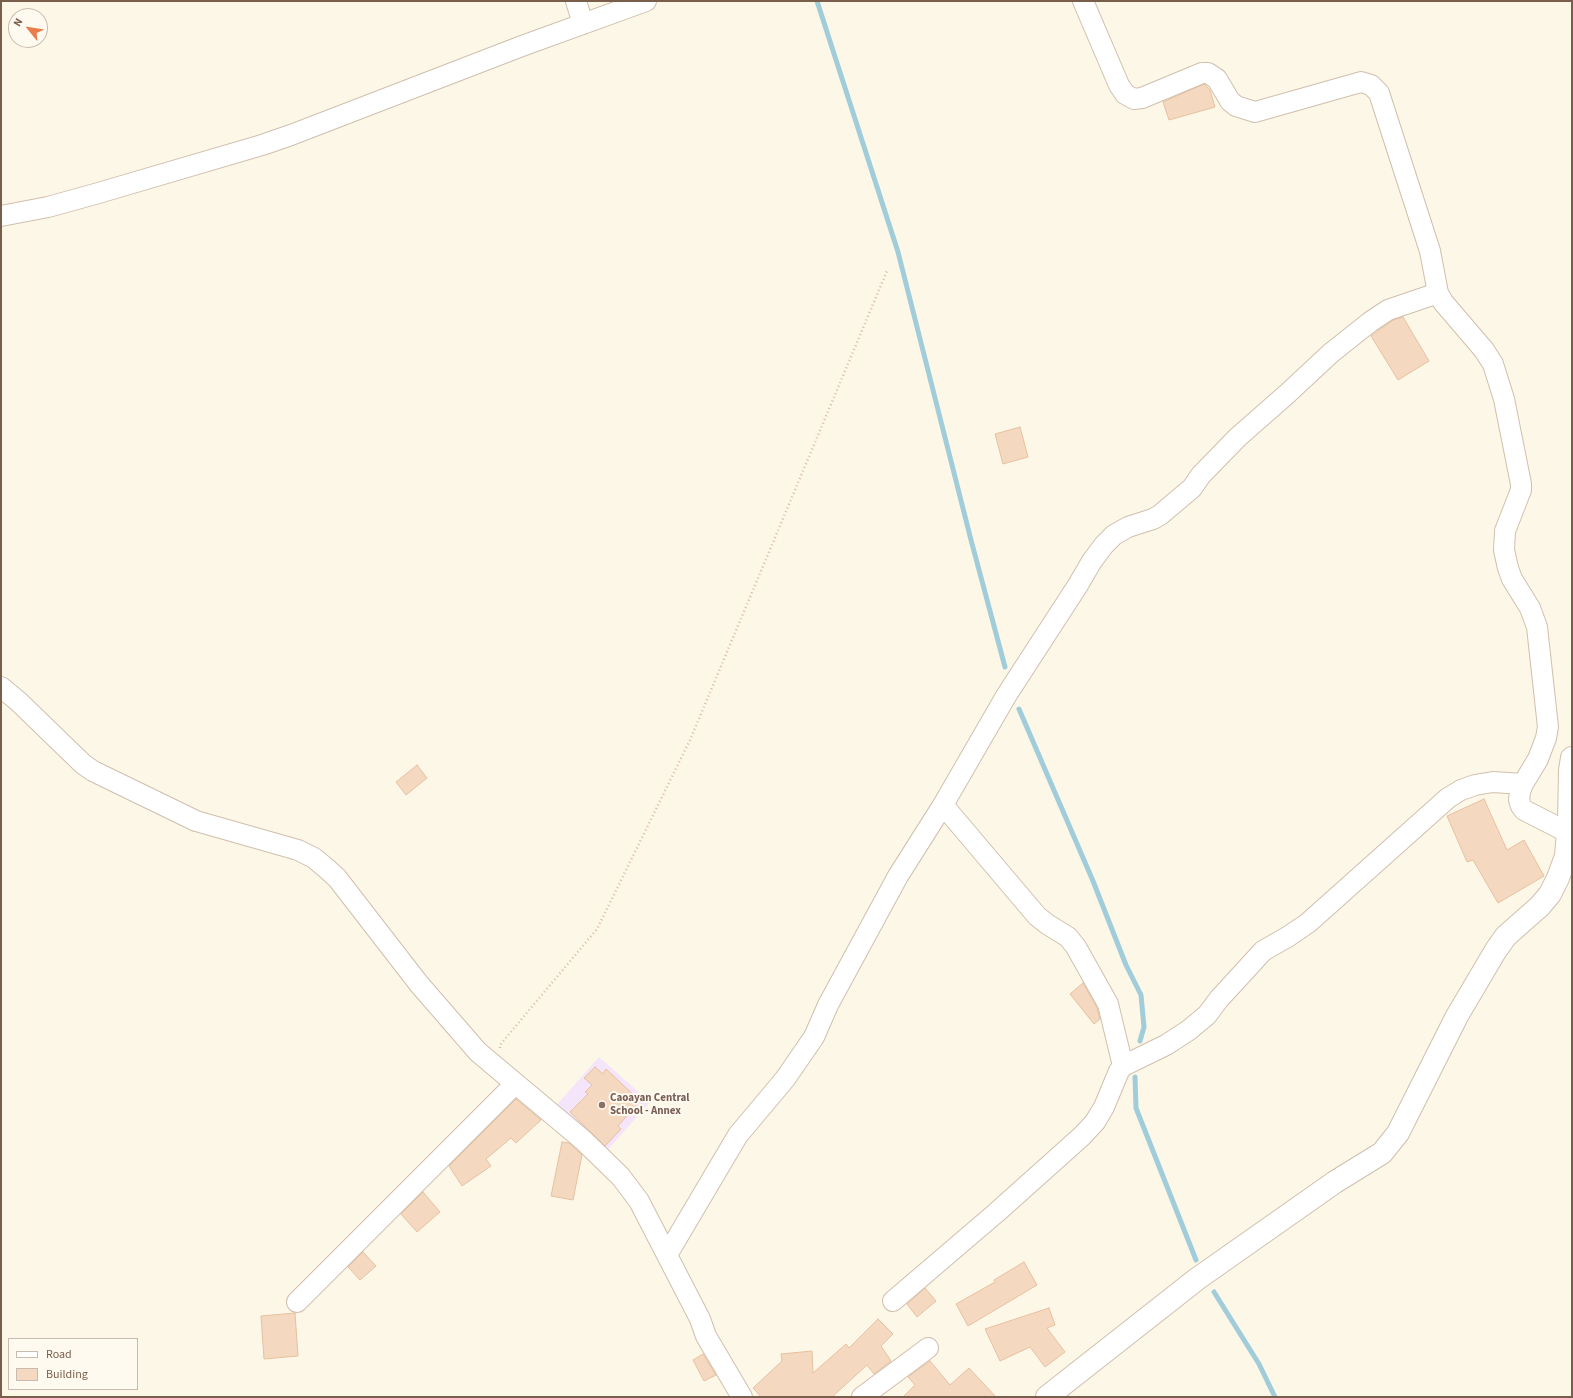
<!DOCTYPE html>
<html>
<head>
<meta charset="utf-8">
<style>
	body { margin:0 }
	#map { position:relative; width:1573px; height:1398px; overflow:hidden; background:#fdf7e8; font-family:"Source Sans 3",sans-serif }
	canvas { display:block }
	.frame { position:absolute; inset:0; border:2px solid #795f4b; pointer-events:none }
	.legend { position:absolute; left:8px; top:1338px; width:130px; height:52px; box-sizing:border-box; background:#fffaf0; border:1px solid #c9bcae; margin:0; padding:5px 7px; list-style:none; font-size:12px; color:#795f4b }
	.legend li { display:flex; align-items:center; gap:8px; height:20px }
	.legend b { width:20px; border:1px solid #c9bcae }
	.north { position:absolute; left:8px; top:8px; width:40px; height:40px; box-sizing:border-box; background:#fffaf0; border:1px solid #c9bcae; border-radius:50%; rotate:300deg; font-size:11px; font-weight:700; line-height:16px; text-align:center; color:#795f4b }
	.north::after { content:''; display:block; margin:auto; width:14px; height:18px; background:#ea7b4b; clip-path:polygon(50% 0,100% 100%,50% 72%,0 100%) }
</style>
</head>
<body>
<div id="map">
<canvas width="1573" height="1398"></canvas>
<div class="frame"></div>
<ul class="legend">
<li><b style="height:5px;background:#fff"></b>Road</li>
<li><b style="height:11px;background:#f4d8bf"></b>Building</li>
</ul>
<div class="north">N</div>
</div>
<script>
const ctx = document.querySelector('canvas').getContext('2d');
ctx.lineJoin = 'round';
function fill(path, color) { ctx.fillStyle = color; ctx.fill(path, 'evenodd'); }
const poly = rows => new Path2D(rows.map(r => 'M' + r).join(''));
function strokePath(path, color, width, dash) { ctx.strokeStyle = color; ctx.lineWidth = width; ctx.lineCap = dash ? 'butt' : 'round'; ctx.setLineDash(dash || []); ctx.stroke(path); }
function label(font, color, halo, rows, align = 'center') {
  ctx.font = font + ' "Source Sans 3",sans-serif'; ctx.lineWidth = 4; ctx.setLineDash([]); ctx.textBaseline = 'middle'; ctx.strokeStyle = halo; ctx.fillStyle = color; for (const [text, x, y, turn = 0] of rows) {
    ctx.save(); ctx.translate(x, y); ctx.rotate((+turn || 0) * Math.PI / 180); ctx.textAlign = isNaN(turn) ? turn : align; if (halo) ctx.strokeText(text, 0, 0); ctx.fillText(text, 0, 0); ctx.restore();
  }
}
fill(poly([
	[599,1057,650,1102,605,1153,554,1108]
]), '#f4e5fa');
strokePath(poly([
	[817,1,898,252,971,540,1005,667],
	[1019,709,1093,881,1126,965,1141,995,1144,1027,1140,1041],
	[1135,1077,1136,1108,1196,1260],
	[1214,1292,1259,1364,1275,1397]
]), '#a1cdda', 5);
const building = poly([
	[1204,84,1210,90,1215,107,1169,120,1163,102,1204,84],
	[1403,317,1429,361,1398,380,1371,336,1393,320,1403,317],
	[1020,427,1028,457,1003,464,995,434,1020,427],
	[417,765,427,778,406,795,396,782,417,765],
	[1484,799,1507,850,1524,840,1544,876,1498,903,1473,860,1467,862,1447,816,1484,799],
	[1083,983,1097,1008,1100,1019,1094,1024,1070,994,1083,983],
	[595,1067,603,1074,606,1069,640,1101,618,1126,621,1129,605,1146,570,1112,588,1094,585,1092,592,1085,584,1078,595,1067],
	[516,1099,541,1120,516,1143,511,1138,486,1159,491,1166,462,1186,449,1166,516,1099],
	[562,1142,569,1143,582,1155,573,1200,551,1196,562,1142],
	[423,1192,440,1212,417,1232,401,1214,423,1192],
	[363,1252,376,1266,360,1280,348,1267,363,1252],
	[1024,1262,1037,1285,968,1326,956,1304,995,1282,994,1280,1024,1262],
	[925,1288,936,1301,917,1317,907,1304,925,1288],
	[1049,1308,1055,1325,1047,1328,1065,1352,1045,1367,1030,1347,1000,1361,985,1329,1049,1308],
	[295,1313,298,1356,264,1359,261,1316,295,1313],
	[878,1319,893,1334,881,1346,891,1361,874,1374,867,1365,832,1397,761,1397,753,1388,782,1361,781,1354,812,1351,813,1373,846,1344,849,1348,878,1319],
	[703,1354,716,1375,704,1381,693,1360,703,1354],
	[930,1361,950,1385,969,1368,996,1397,903,1397,915,1385,908,1377,930,1361]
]);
fill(building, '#f4d8bf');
strokePath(building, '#e7c09f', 1);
const minor = poly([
	[576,1,583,24],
	[1083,1,1119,85,1125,94,1134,99,1142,98,1202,73,1208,73,1217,79,1230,101,1236,106,1255,112,1361,82,1371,85,1379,93,1430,251,1438,293,1443,302,1484,350,1493,364,1504,399,1521,484,1521,490,1505,531,1504,550,1508,568,1512,579,1530,608,1537,627,1548,727,1546,738,1538,759,1523,784,1520,792,1519,800,1521,806,1524,810,1569,833],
	[1,216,48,207,95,194,262,145,291,135,522,46,646,1],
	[1,687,19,702,83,764,93,771,196,821,298,850,314,858,326,868,337,878,419,984,478,1052,583,1140,621,1177,639,1201,700,1319,706,1336,742,1397],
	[943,805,1006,696,1078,585,1092,561,1104,545,1114,535,1128,527,1153,519,1160,515,1192,488,1201,475,1238,437,1287,394,1331,353,1370,322,1388,310,1438,293],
	[667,1255,738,1135,785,1079,814,1037,828,1005,898,876,943,805,1037,916,1047,924,1068,937,1076,947,1108,1004,1123,1066],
	[893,1301,996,1213,1082,1136,1095,1122,1104,1107,1119,1071,1123,1066,1166,1045,1189,1030,1207,1015,1219,999,1263,951,1289,936,1308,923,1448,798,1461,790,1475,785,1493,782,1523,784],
	[297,1302,515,1084],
	[862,1397,928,1348]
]);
const tertiary = poly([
	[1047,1397,1197,1279,1335,1182,1382,1153,1398,1133,1457,1016,1496,950,1506,936,1540,906,1550,894,1558,878,1566,856,1569,821,1570,770,1572,758]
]);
strokePath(minor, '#d0bfad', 22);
strokePath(tertiary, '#d0bfad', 24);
strokePath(poly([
	[500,1048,500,1045,597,929,690,740,887,271]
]), '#d9bca1', 2.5, [1, 3]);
strokePath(minor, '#fff', 20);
strokePath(tertiary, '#fff', 22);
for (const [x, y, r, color] of [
	[602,1105,4,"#8d6e63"]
]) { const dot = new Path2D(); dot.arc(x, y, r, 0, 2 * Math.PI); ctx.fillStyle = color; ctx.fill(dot); strokePath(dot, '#fffaf0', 1.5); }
label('bold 11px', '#785e54', '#fffaf0', [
	["Caoayan Central",610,1099],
	["School - Annex",610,1112]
], 'left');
</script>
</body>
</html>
